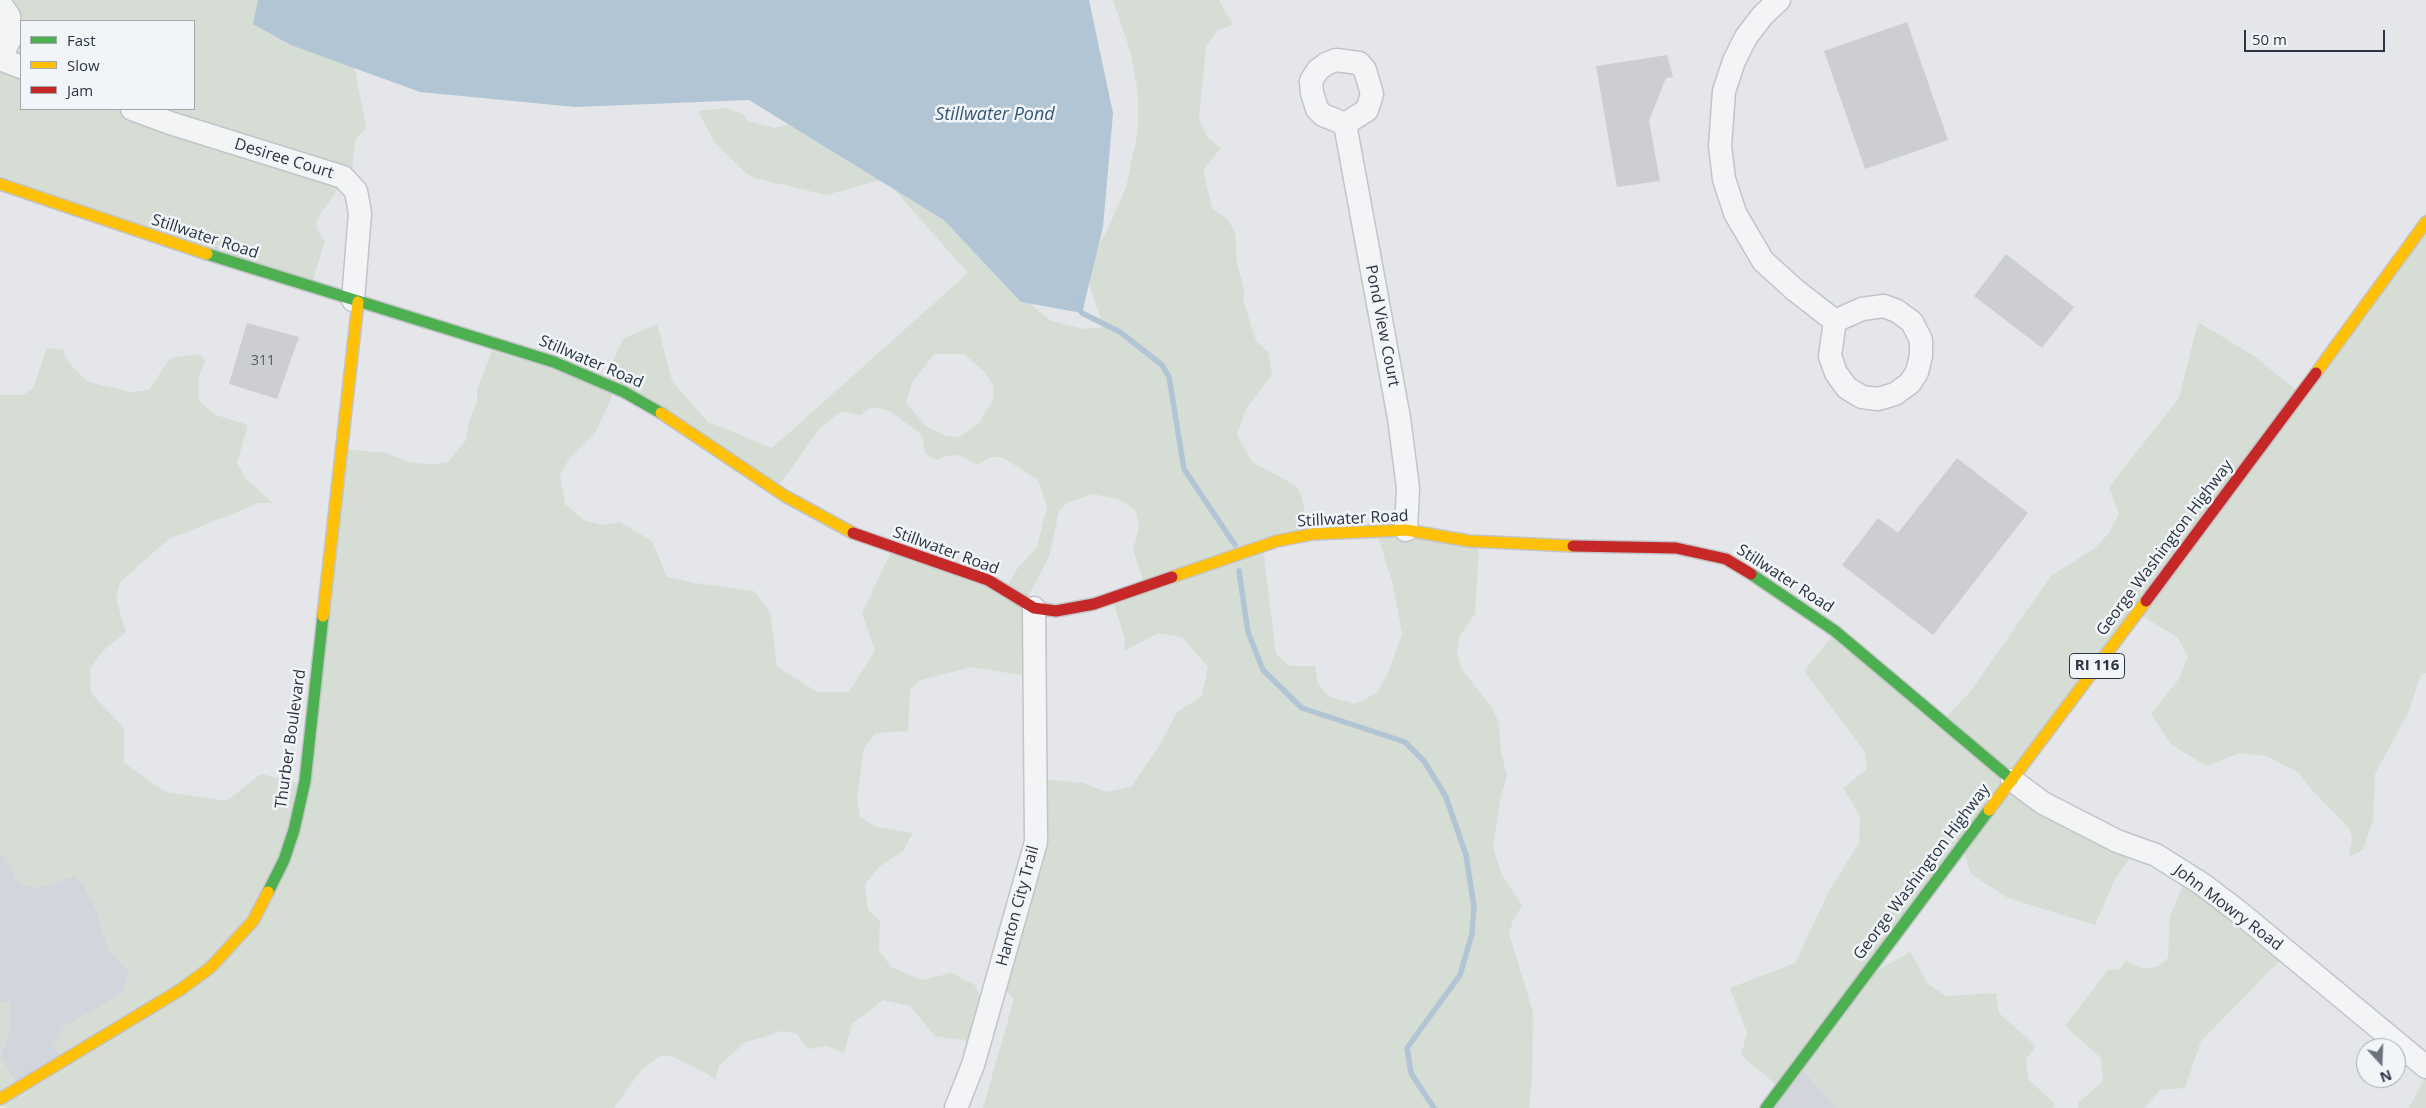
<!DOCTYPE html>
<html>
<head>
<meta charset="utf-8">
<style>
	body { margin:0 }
	#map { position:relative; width:2426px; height:1108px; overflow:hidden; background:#e4e6e9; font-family:"Open Sans",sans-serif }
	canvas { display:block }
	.legend { position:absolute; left:20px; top:20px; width:175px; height:90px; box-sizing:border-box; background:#f2f5f8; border:1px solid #a2a8b0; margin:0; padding:6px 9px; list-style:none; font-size:15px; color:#2a3543 }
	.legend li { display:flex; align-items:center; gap:10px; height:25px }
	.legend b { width:25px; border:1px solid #a2a8b0 }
	.north { position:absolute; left:2356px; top:1038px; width:50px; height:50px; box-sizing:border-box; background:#f2f5f8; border:1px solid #a2a8b0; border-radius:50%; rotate:160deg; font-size:14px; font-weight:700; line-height:20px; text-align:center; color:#2a3543 }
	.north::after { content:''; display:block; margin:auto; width:18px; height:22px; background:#6b737d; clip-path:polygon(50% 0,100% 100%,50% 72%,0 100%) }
	.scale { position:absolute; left:2244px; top:30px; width:141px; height:22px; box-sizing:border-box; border:2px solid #2a3543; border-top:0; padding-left:6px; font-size:15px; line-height:18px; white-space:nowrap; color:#2a3543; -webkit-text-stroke:4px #f2f5f8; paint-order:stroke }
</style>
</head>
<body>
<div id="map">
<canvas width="2426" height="1108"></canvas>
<ul class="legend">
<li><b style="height:6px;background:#4caf50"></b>Fast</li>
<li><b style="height:6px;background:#ffc107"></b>Slow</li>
<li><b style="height:6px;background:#c62828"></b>Jam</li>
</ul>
<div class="north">N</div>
<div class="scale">50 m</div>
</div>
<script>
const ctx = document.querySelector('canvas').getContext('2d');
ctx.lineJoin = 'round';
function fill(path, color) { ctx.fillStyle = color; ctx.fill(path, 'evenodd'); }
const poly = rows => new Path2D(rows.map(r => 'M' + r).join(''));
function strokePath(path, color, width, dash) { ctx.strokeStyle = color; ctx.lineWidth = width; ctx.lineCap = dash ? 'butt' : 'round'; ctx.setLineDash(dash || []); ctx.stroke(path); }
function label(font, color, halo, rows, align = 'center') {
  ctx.font = font + ' "Open Sans",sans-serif'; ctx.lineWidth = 5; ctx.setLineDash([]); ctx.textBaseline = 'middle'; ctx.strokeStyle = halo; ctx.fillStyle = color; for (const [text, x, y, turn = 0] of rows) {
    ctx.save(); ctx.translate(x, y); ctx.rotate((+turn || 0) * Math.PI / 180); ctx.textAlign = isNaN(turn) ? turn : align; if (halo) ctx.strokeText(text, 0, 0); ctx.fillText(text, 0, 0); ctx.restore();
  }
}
fill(poly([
	[0,854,6,856,36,888,74,876,82,882,96,909,109,950,129,972,122,994,64,1027,62,1064,19,1090,0,1056,11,1027,4,1002,0,1004],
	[1798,1070,1811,1075,1809,1078,1837,1108,1764,1108]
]), '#d2d6dc');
fill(poly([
	[0,0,272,0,353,58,366,128,356,139,347,206,342,183,317,219,316,228,325,241,311,286,0,187],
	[21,21,194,21,194,109,21,109],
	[1113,0,1219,0,1233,25,1218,30,1206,46,1199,119,1207,137,1221,148,1203,170,1212,208,1228,220,1235,232,1237,264,1244,289,1243,300,1256,341,1268,352,1272,375,1246,409,1237,435,1252,462,1296,486,1301,495,1310,537,1263,549,1276,654,1289,666,1315,666,1318,684,1328,696,1355,704,1377,693,1388,673,1402,634,1393,584,1377,534,1479,546,1475,614,1460,636,1457,651,1461,668,1492,708,1499,723,1501,752,1507,776,1500,800,1493,847,1501,873,1522,906,1513,920,1509,934,1533,1012,1532,1080,1529,1108,983,1108,1014,999,998,983,1041,779,1084,783,1106,792,1131,787,1158,748,1177,712,1202,696,1208,667,1182,637,1158,633,1124,651,1125,639,1113,601,1146,588,1133,550,1139,528,1136,511,1119,499,1092,494,1067,503,1059,511,1049,557,1025,602,1033,677,971,667,918,681,910,690,908,731,876,733,864,748,857,799,860,816,875,827,913,833,903,851,879,867,865,884,868,910,880,921,879,950,891,967,922,980,951,973,975,985,989,1015,981,1043,935,1036,910,1006,883,1000,852,1024,844,1053,827,1046,808,1049,797,1034,782,1031,744,1043,719,1066,715,1080,708,1074,674,1057,661,1055,641,1070,614,1108,8,1108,0,1103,0,1056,19,1090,62,1063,54,1046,64,1027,122,994,129,972,109,950,96,909,82,882,74,876,36,888,18,883,6,857,0,854,0,395,23,395,33,388,47,348,63,350,69,363,88,382,131,392,149,390,170,358,199,354,205,360,198,380,199,401,216,415,248,425,237,463,246,479,273,503,259,503,169,539,120,582,116,599,126,632,103,651,90,669,91,693,124,728,124,763,166,792,226,801,261,774,303,784,345,449,386,453,411,463,435,464,448,462,466,440,469,422,477,401,477,389,492,351,602,383,624,338,657,324,672,381,708,422,772,448,968,273,885,179,826,195,755,178,747,174,715,143,698,111,726,108,743,114,748,121,775,128,815,117,916,165,1029,303,1051,321,1084,329,1104,327,1090,288,1087,262,1107,231,1126,187,1138,131,1138,94,1131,53],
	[934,354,964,354,985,372,994,387,993,400,979,423,959,437,946,436,926,426,906,403,912,383],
	[614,392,776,490,819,429,841,411,860,415,872,407,890,411,922,435,925,453,936,460,946,456,958,455,978,465,990,457,1002,457,1038,480,1047,507,1037,547,1017,569,1005,591,892,550,862,613,875,651,849,692,817,692,777,666,770,612,754,591,695,583,667,577,652,541,620,522,604,525,585,521,565,504,560,474,569,459,595,433],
	[2426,213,2426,673,2421,674,2409,711,2375,774,2373,820,2363,850,2349,857,2352,839,2350,829,2311,789,2298,772,2267,756,2239,753,2206,766,2171,744,2151,714,2179,679,2188,657,2178,638,2138,613,2012,778,2141,842,2115,879,2095,925,2008,898,1971,874,1961,843,1861,980,1910,952,1928,984,1946,996,1996,993,1999,1013,2036,1046,2026,1059,2028,1079,2055,1104,2052,1108,1837,1108,1809,1078,1811,1074,1798,1070,1779,1087,1741,1055,1747,1033,1730,988,1795,963,1829,891,1859,843,1860,816,1843,788,1867,769,1865,752,1804,671,1834,634,1942,721,1970,692,2051,576,2095,548,2109,533,2119,514,2109,487,2179,398,2198,322,2254,356,2296,390],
	[2189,872,2288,952,2201,1041,2185,1088,2160,1090,2144,1108,2078,1108,2078,1103,2103,1081,2101,1058,2065,1026,2108,970,2120,969,2126,961,2143,969,2157,967,2168,958,2170,916],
	[4,1001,9,1002,11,1027,0,1054,0,1004],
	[2426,1076,2426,1108,2409,1108]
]), '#d5ddd4');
fill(poly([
	[258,0,1089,0,1113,113,1103,227,1082,313,1021,302,944,220,749,100,575,107,420,92,291,45,253,24]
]), '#b2c5d4');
strokePath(poly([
	[1078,306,1082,313,1120,332,1162,365,1169,377,1184,469,1235,545],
	[1239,571,1248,632,1263,670,1302,708,1405,742,1424,761,1446,797,1466,855,1474,907,1472,934,1460,975,1407,1048,1411,1073,1434,1108]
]), '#b2c5d4', 5.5);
fill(poly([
	[1907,22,1948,140,1865,169,1824,51],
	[1667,55,1673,77,1666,78,1649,121,1660,181,1617,187,1596,66],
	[2006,254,2074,307,2042,348,1974,296],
	[247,323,299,337,277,399,229,384],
	[1957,458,2028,513,1933,635,1842,565,1878,518,1898,533]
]), '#ccced1');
const street = poly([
	[1779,0,1763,15,1746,37,1734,61,1724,91,1720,146,1724,179,1735,213,1763,261,1795,290,1835,321],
	[0,3,9,16,10,27,10,39,5,49,0,54],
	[0,59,21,67],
	[1336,60,1359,63,1365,70,1372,94,1367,110,1345,124,1323,115,1317,109,1312,93,1311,81,1318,70,1326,64,1336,60],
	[132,109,170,123,343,177,356,191,360,213,353,300],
	[1345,124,1399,418,1408,488,1406,530],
	[1884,306,1897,311,1912,322,1921,340,1921,356,1917,372,1910,383,1895,394,1878,399,1862,397,1847,388,1836,373,1830,356,1835,321,1862,309,1884,306],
	[2012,780,2043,803,2117,841,2156,855,2202,884,2239,912,2426,1067],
	[956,1108,973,1065,1036,842,1034,608]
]);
const fast = poly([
	[207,254,554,362,624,392,661,413],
	[1751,574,1835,631,2012,780],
	[268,892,284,860,294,830,305,781,323,616],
	[1766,1108,1989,810]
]);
const slow = poly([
	[0,184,207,254],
	[2316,373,2426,222],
	[661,413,785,496,853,533],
	[1172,577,1277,541,1313,534,1406,530,1469,541,1573,546],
	[323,616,358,302],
	[1989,810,2146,601],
	[0,1099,180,990,211,967,253,921,268,892]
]);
const jam = poly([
	[853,533,988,580,1034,608,1056,611,1094,604,1172,577],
	[1573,546,1676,548,1726,559,1751,574],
	[2146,601,2316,373]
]);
strokePath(street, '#c2c4c7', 25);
strokePath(fast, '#c2c4c7', 14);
strokePath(slow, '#c2c4c7', 14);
strokePath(jam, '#c2c4c7', 14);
strokePath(street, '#f3f4f6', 22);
strokePath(fast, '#4caf50', 11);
strokePath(slow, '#ffc107', 11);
strokePath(jam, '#c62828', 11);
label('14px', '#535c67', null, [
	["311",263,361]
]);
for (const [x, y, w] of [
	[2097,666,55]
]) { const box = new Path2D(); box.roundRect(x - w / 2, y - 12.5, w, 25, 4); ctx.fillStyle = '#f2f5f8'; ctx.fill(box); strokePath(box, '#2a3543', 1); }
label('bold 15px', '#2a3543', null, [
	["RI 116",2097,666]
]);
label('16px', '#2a3543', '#f2f5f8', [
	["Desiree Court",284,159,17],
	["Stillwater Road",205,237,18],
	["Pond View Court",1382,326,79],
	["Stillwater Road",591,362,23],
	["Stillwater Road",1353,519,-3],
	["George Washington Highway",2165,548,-53],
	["Stillwater Road",946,551,20],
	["Stillwater Road",1785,579,33],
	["Thurber Boulevard",291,739,-82],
	["George Washington Highway",1922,872,-53],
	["Hanton City Trail",1018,906,-75],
	["John Mowry Road",2228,908,37]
]);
label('italic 18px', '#325879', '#f2f5f8', [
	["Stillwater Pond",995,115]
]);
</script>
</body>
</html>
